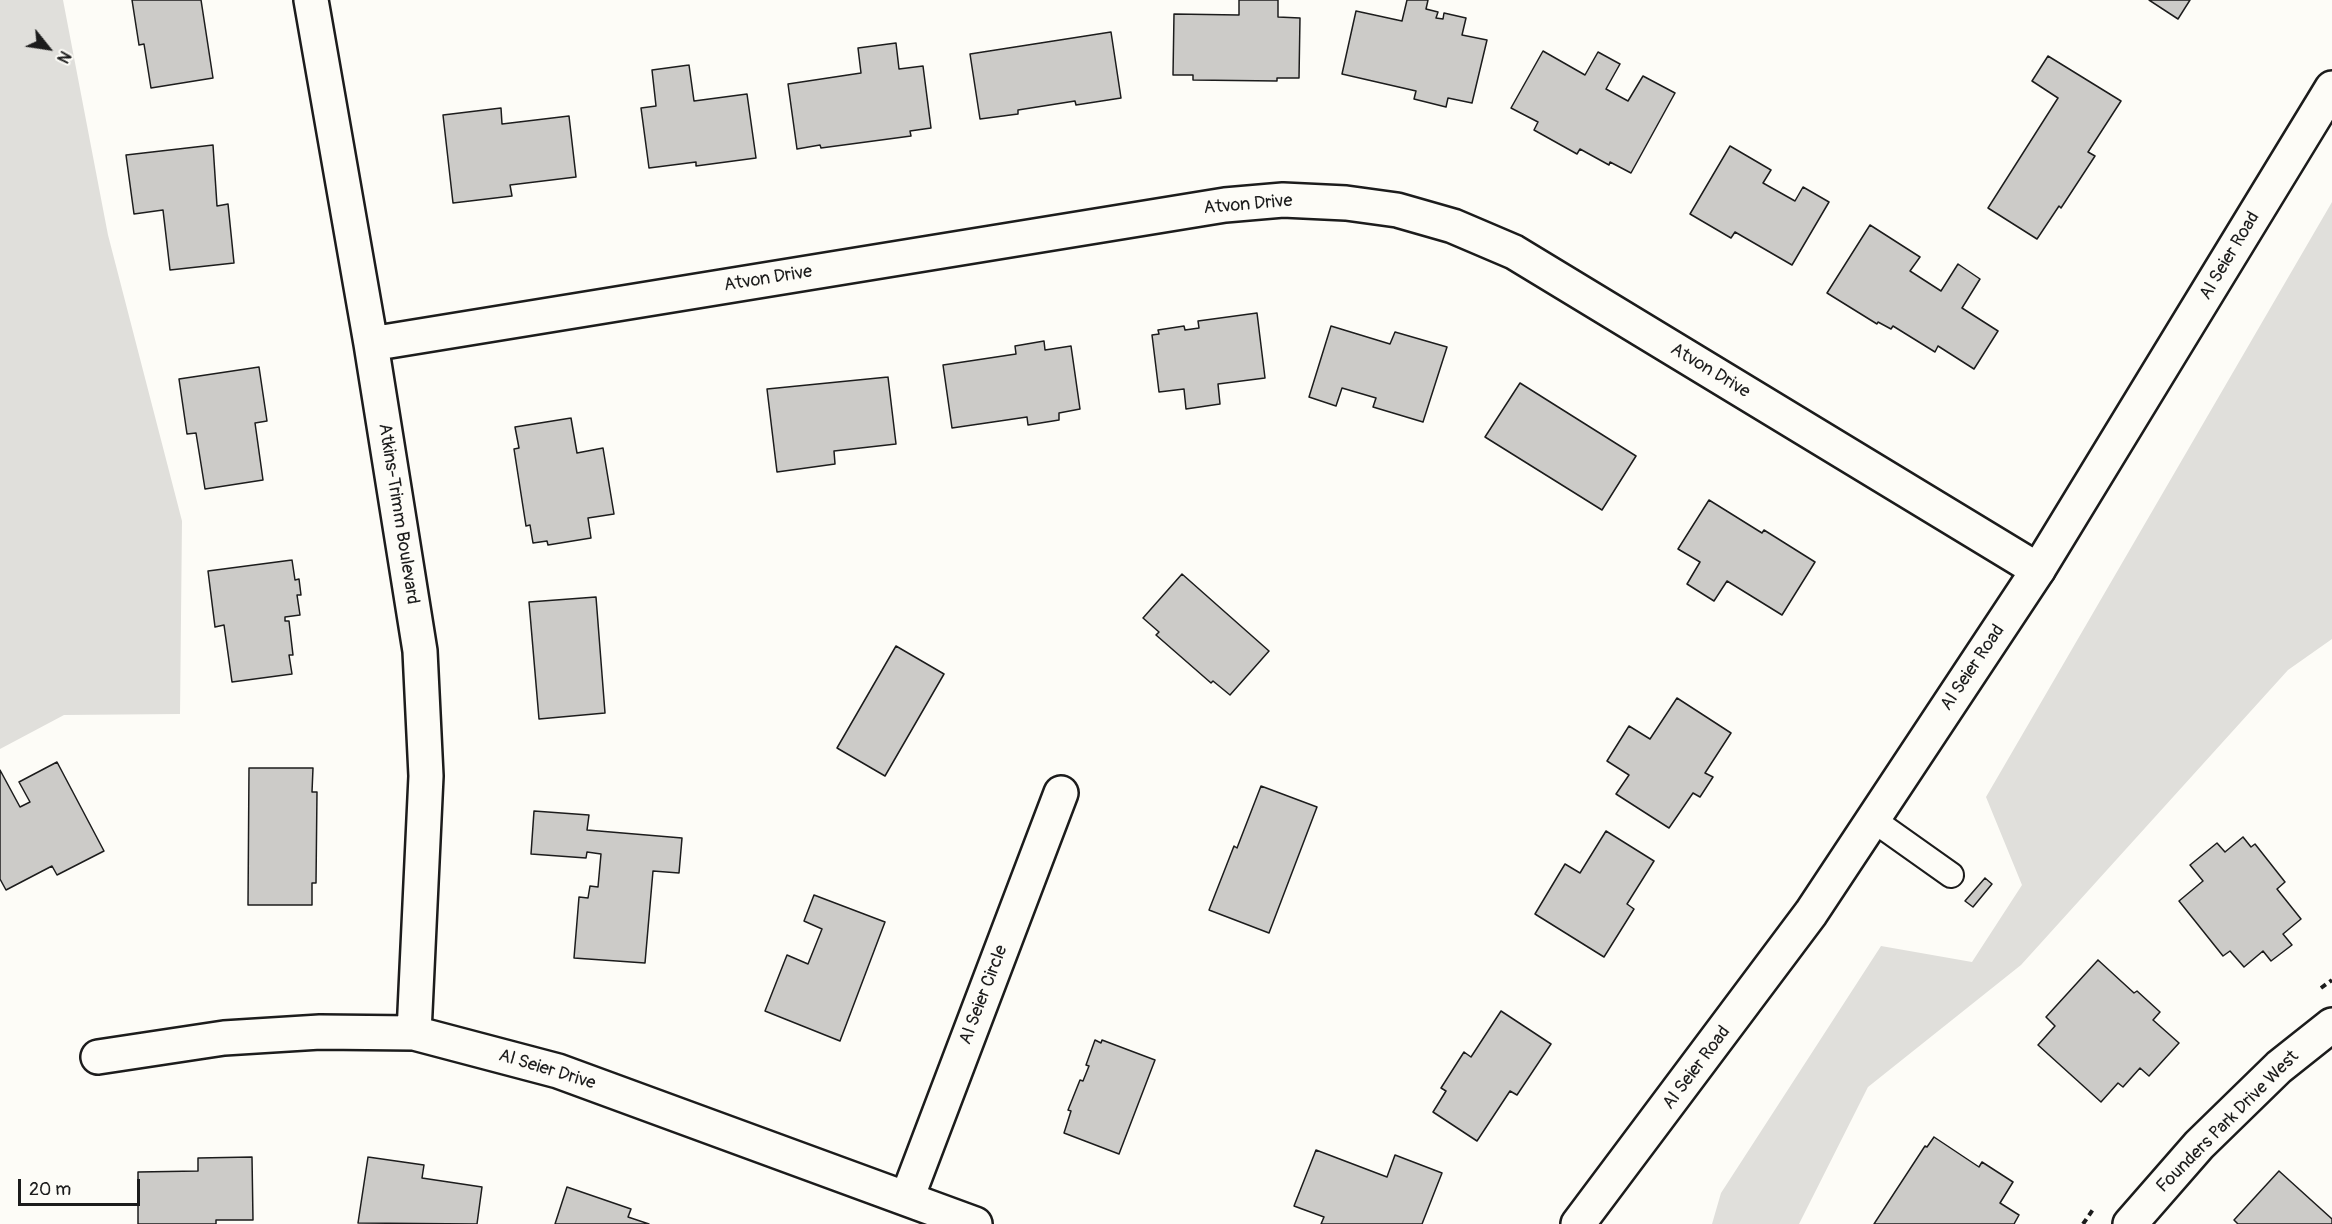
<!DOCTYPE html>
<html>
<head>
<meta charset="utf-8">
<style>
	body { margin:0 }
	#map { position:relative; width:2332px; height:1224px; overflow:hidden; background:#fdfcf7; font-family:Pangolin,sans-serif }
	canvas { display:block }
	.north { position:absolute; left:18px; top:18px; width:60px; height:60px; -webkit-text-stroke:4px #fdfcf7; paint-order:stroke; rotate:120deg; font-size:16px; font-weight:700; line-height:24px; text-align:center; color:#1c1c1c }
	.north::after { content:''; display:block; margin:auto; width:21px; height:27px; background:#1c1c1c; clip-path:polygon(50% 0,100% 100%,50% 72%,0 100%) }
	.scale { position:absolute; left:18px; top:1179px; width:122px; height:27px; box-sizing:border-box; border:3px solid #1c1c1c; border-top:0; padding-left:8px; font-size:18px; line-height:21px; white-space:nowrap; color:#1c1c1c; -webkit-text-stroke:4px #fdfcf7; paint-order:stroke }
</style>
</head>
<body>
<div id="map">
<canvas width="2332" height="1224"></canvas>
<div class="north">N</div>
<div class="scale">20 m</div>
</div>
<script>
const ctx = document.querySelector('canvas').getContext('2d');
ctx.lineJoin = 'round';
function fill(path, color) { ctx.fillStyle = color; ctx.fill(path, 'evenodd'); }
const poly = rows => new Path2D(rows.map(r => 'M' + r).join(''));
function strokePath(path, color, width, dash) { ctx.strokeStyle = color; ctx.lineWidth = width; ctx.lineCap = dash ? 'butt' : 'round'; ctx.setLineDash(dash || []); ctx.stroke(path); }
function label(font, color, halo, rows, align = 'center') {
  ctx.font = font + ' Pangolin,sans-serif'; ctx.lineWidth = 4.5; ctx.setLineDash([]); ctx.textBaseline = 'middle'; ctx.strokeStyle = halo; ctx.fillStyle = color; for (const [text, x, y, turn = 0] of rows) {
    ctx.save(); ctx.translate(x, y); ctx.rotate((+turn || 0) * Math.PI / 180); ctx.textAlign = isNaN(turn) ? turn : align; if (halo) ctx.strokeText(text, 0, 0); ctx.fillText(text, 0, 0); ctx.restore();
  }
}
fill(poly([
	[0,0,63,0,108,235,182,521,180,714,64,715,0,749],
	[2332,202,2332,639,2288,670,2021,965,1868,1087,1799,1224,1712,1224,1721,1193,1881,946,1972,962,2022,885,1986,797]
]), '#e0dfdb');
const building = poly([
	[132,0,201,0,213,78,151,88,144,44,139,45,132,0],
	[1239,0,1278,0,1278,17,1300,18,1299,78,1277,78,1277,81,1193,80,1193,75,1173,75,1174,14,1239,15,1239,0],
	[1407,0,1428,0,1426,9,1438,12,1436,18,1443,19,1444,13,1466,18,1462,35,1487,40,1472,103,1448,98,1446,107,1414,99,1416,91,1342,74,1356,11,1402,21,1407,0],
	[2149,0,2190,0,2178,19,2149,0],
	[1111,32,1121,98,1076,105,1075,101,1018,110,1018,114,980,119,970,54,1111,32],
	[896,43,899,69,923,66,931,128,910,131,911,136,821,148,820,145,797,149,788,84,861,73,858,48,896,43],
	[1543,51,1585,75,1598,52,1620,64,1606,89,1628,101,1643,76,1675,93,1631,173,1610,162,1609,165,1580,149,1577,154,1534,130,1538,122,1511,108,1543,51],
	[2048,56,2121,101,2088,152,2095,156,2061,208,2059,206,2037,239,1988,208,2058,98,2032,81,2048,56],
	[689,65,694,101,747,94,756,158,696,166,696,162,649,168,641,108,656,106,652,70,689,65],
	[501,108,502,124,569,116,576,177,510,185,512,196,453,203,443,115,501,108],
	[213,145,217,206,228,204,234,263,170,270,163,210,134,214,126,155,213,145],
	[1730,146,1771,170,1763,183,1795,201,1803,187,1829,202,1792,265,1735,232,1731,238,1690,214,1730,146],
	[1870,225,1920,257,1910,271,1941,291,1958,264,1980,279,1962,308,1998,331,1974,369,1938,346,1935,352,1893,326,1891,329,1878,322,1877,324,1827,293,1870,225],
	[1257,313,1265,378,1218,384,1220,404,1186,409,1184,389,1159,392,1152,335,1159,334,1158,330,1184,326,1185,330,1199,328,1198,321,1257,313],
	[1331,326,1390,344,1395,332,1447,347,1423,422,1373,407,1376,398,1342,388,1336,406,1309,397,1331,326],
	[1044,341,1045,350,1071,346,1080,409,1059,413,1059,420,1028,425,1027,417,952,428,943,365,1016,354,1015,346,1044,341],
	[259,367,267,421,255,423,263,480,205,489,196,433,187,434,179,379,259,367],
	[888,377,896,444,834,451,835,464,777,472,767,389,888,377],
	[1520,383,1636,456,1602,510,1485,437,1520,383],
	[571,418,577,453,603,448,614,514,588,518,591,538,548,545,547,541,533,543,530,525,526,526,514,449,519,448,515,427,571,418],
	[1709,500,1762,533,1764,530,1815,562,1782,615,1727,581,1714,601,1687,584,1700,562,1678,549,1709,500],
	[292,560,295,580,299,579,301,595,297,595,300,615,285,617,285,621,289,621,293,655,289,655,292,674,232,682,224,625,215,627,208,571,292,560],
	[1182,574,1269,651,1230,695,1213,681,1211,683,1156,635,1159,632,1143,618,1182,574],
	[596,597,605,713,539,719,529,602,596,597],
	[896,646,944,674,885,776,837,748,896,646],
	[1677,698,1731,733,1705,773,1713,777,1700,797,1693,793,1669,828,1616,794,1629,775,1607,761,1629,726,1650,739,1677,698],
	[57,762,104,851,57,875,52,866,6,890,0,879,0,770,20,807,30,802,19,782,57,762],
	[249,768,313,768,312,792,317,792,316,883,312,883,312,905,248,905,249,768],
	[1261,786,1317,807,1269,933,1209,910,1234,846,1237,848,1261,786],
	[534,811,589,815,587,830,682,838,679,873,653,871,645,963,574,958,579,897,588,898,590,886,598,887,601,854,587,852,586,858,531,854,534,811],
	[1606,831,1654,861,1627,904,1634,909,1604,957,1535,914,1565,864,1580,873,1606,831],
	[2243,837,2251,847,2255,844,2285,882,2277,889,2301,919,2283,934,2292,945,2271,961,2263,951,2244,967,2230,951,2223,956,2179,901,2203,881,2190,865,2217,843,2225,852,2243,837],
	[1985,878,1992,884,1973,907,1965,901,1985,878],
	[814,895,885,922,840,1041,765,1011,787,955,808,964,822,929,804,921,814,895],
	[2098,960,2134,993,2137,991,2160,1012,2153,1020,2179,1043,2149,1076,2140,1068,2123,1087,2118,1083,2101,1102,2038,1045,2055,1026,2046,1017,2098,960],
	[1501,1011,1551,1044,1517,1095,1510,1091,1477,1141,1433,1112,1446,1091,1441,1088,1464,1052,1471,1057,1501,1011],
	[1095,1040,1101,1043,1102,1040,1155,1060,1119,1154,1064,1133,1071,1111,1068,1110,1080,1080,1083,1081,1089,1066,1086,1065,1095,1040],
	[1934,1137,1979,1167,1982,1162,2013,1182,2000,1203,2019,1215,2014,1224,1874,1224,1925,1146,1927,1147,1934,1137],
	[1316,1150,1387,1177,1395,1155,1442,1173,1422,1224,1321,1224,1324,1217,1294,1206,1316,1150],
	[252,1157,253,1220,216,1220,216,1224,138,1224,138,1172,198,1171,198,1158,252,1157],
	[368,1157,424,1165,422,1178,482,1187,477,1224,358,1223,368,1157],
	[2279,1171,2332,1219,2332,1224,2238,1224,2234,1220,2279,1171],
	[567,1187,631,1209,628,1217,649,1224,555,1224,567,1187]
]);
fill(building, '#cccbc8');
strokePath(building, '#1c1c1c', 1.5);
const lane = poly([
	[1872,819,1951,875]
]);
const street = poly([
	[311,0,371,344,420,651,426,776,414,1033],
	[371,344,1225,205,1283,200,1346,203,1397,210,1453,226,1514,252,2038,570],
	[98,1057,224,1038,320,1032,414,1033,558,1071,975,1224],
	[907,1198,1061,793],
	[2130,1224,2199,1145,2279,1067,2332,1025]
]);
const secondary = poly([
	[1578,1224,1811,913,2038,570,2332,88]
]);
strokePath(lane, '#1c1c1c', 28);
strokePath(street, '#1c1c1c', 38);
strokePath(secondary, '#1c1c1c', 38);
strokePath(poly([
	[2321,988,2332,980],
	[2083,1224,2094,1208]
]), '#1c1c1c', 4, [6, 4.5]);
strokePath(lane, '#fdfcf7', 24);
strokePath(street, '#fdfcf7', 33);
strokePath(secondary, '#fdfcf7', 33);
label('18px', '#1c1c1c', '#fdfcf7', [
	["Atvon Drive",1248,205,-5],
	["Al Seier Road",2230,256,-59],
	["Atvon Drive",768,279,-9],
	["Atvon Drive",1710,371,31],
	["Atkins-Trimm Boulevard",398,514,81],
	["Al Seier Road",1973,668,-56],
	["Al Seier Circle",984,995,-69],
	["Al Seier Road",1697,1068,-53],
	["Al Seier Drive",547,1070,17],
	["Founders Park Drive West",2228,1122,-45]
]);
</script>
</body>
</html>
